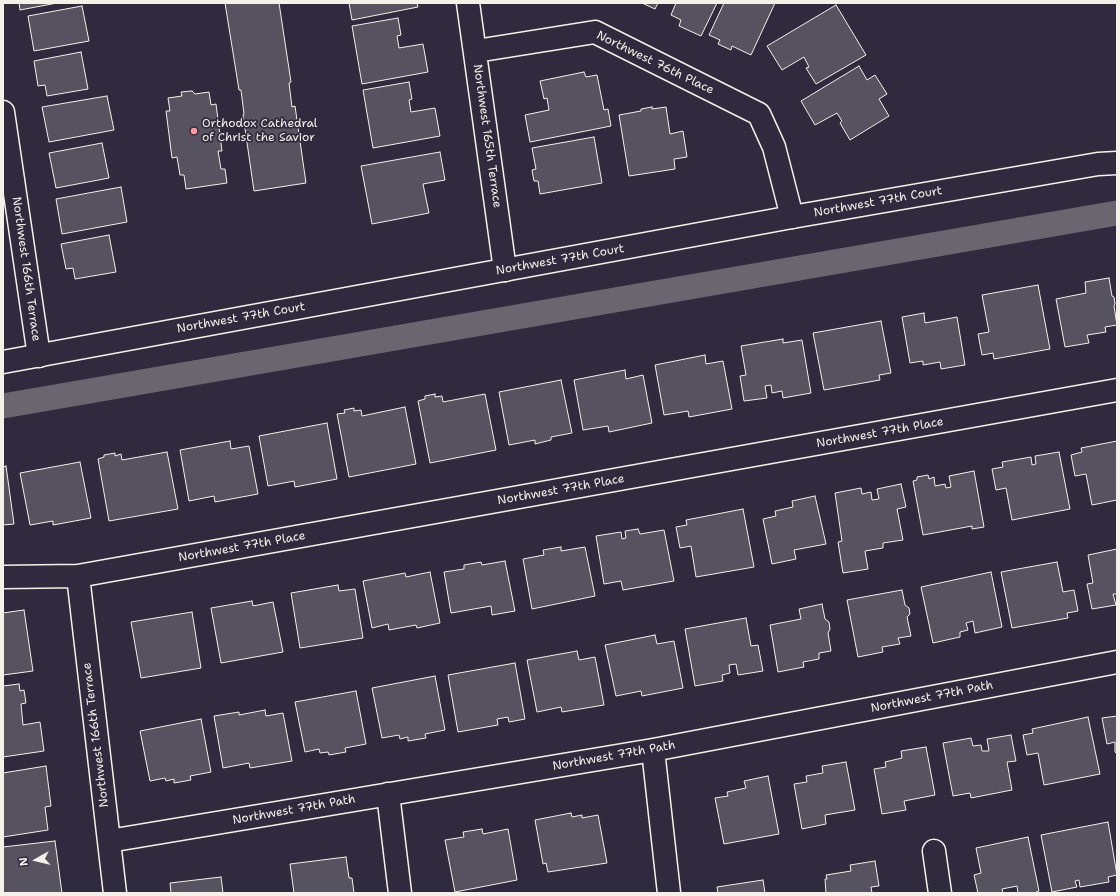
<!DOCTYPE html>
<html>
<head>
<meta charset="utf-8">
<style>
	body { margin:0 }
	#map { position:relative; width:1120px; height:896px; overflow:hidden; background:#2f2a3d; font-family:"Shantell Sans",sans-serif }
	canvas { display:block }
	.frame { position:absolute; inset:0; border:4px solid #f4f1e8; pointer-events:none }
	.north { position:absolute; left:16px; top:840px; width:40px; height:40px; -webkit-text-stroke:3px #2f2a3d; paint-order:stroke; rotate:262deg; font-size:11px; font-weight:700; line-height:16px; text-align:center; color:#f4f1e8 }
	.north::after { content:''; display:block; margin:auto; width:14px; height:18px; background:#f4f1e8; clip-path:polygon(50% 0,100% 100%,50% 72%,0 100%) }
</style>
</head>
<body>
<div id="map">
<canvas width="1120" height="896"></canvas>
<div class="frame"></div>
<div class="north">N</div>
</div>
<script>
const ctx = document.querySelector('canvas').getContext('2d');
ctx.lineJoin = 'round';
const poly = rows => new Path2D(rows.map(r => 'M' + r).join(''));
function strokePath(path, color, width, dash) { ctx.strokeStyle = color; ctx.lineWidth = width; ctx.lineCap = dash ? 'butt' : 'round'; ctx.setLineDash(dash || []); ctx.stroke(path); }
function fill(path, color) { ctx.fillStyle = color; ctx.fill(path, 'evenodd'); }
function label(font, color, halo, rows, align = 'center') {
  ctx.font = font + ' "Shantell Sans",sans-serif'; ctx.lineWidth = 3.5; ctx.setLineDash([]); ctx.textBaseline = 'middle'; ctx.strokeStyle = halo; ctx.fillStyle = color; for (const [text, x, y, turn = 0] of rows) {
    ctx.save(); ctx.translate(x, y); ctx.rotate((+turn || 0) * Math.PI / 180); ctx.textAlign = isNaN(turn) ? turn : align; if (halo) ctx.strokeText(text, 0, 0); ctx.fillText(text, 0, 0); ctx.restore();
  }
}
strokePath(poly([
	[3,406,1117,213]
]), '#6a6670', 25);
const building = poly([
	[19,3,57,3,20,10,19,3],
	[225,3,279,3,291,82,289,83,292,107,295,106,306,183,254,191,243,115,244,114,241,90,239,90,225,3],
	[349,3,417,3,418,7,352,20,349,3],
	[642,3,658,3,655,9,642,3],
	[676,3,717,3,701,36,679,26,681,20,671,15,676,3],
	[724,3,775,3,751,55,732,46,731,50,718,44,720,40,709,35,724,3],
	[836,5,866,55,816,84,806,68,809,67,804,57,782,70,767,46,836,5],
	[82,6,89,41,34,51,28,16,82,6],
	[398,18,401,35,397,36,399,48,423,44,428,72,362,84,352,26,398,18],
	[81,52,88,89,47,96,45,85,38,86,34,61,81,52],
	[859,66,867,80,875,75,887,94,879,99,889,116,850,140,840,123,842,121,837,113,815,125,801,101,859,66],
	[584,72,586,77,597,75,604,110,608,109,611,126,530,142,525,115,549,110,547,98,544,99,540,81,584,72],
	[409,82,412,99,409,100,411,112,435,108,440,136,373,148,363,90,409,82],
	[192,91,195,94,209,92,211,105,216,104,222,151,218,151,221,169,225,169,227,183,186,189,184,175,180,175,177,157,172,158,166,111,170,111,168,98,182,96,181,92,192,91],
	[107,96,114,130,49,142,42,107,107,96],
	[652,107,652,109,666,107,670,134,683,131,687,157,674,159,675,169,629,176,619,115,641,111,641,109,652,107],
	[594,137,602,183,540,194,538,181,534,181,532,170,536,169,532,148,594,137],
	[102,143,109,178,56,188,49,153,102,143],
	[440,152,445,180,423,184,429,213,372,224,361,166,440,152],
	[121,187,127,222,62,234,56,199,121,187],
	[109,235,116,272,75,279,73,268,66,269,61,244,109,235],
	[1109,278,1112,296,1114,297,1115,304,1114,306,1117,325,1105,327,1106,332,1087,335,1089,343,1065,347,1056,299,1086,293,1085,282,1109,278],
	[1038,285,1050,349,994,359,993,353,982,355,978,334,989,332,982,295,1038,285],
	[924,313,925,323,957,317,965,365,941,369,940,362,923,365,923,361,910,363,902,317,924,313],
	[881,321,891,373,879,375,880,380,824,390,813,333,881,321],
	[783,339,783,343,802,340,811,393,783,398,782,391,772,393,771,385,765,386,767,398,744,401,740,376,746,375,741,346,783,339],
	[705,355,706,364,723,361,732,409,689,417,688,411,664,415,655,365,705,355],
	[625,370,626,379,643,375,652,423,609,432,608,426,583,430,574,380,625,370],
	[561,380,572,433,551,437,551,440,535,444,535,440,509,445,499,392,561,380],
	[435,394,435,397,442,396,443,402,485,394,496,450,430,463,418,401,425,399,425,396,435,394],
	[405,407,416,464,349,477,337,414,345,413,344,410,354,408,354,411,361,410,362,416,405,407],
	[327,423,337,479,295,487,294,481,268,486,259,436,327,423],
	[230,441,231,449,249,446,258,494,215,502,214,496,189,501,180,450,230,441],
	[1117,441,1117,500,1092,505,1086,474,1075,476,1071,455,1082,452,1081,448,1117,441],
	[167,452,178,509,109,521,98,459,104,457,104,455,115,453,115,456,121,454,122,460,167,452],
	[1059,452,1070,509,1012,520,1006,488,996,490,992,469,1003,467,1002,462,1031,457,1032,465,1036,464,1035,456,1059,452],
	[80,462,91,518,53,525,53,521,30,525,20,473,80,462],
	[6,466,14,524,3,525,3,467,6,466],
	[974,471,984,527,972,529,972,526,923,535,913,481,917,480,917,477,928,475,929,479,934,477,935,486,945,484,946,488,951,487,949,476,974,471],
	[901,484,906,507,897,509,903,540,883,543,883,548,865,551,868,569,843,573,838,542,842,541,835,493,861,488,862,494,871,492,872,500,879,499,877,489,901,484],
	[815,496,826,544,794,550,796,559,772,564,763,519,776,516,775,511,793,507,792,501,815,496],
	[743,509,754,567,696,577,691,546,680,548,676,527,687,525,686,520,743,509],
	[638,529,640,534,664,530,674,581,623,590,621,581,604,584,596,536,621,532,622,539,626,538,625,531,638,529],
	[561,547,561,551,585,547,595,596,532,609,523,559,544,555,543,550,561,547],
	[1117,549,1117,594,1113,594,1116,605,1092,609,1087,584,1093,583,1088,555,1117,549],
	[505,561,515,611,492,615,491,606,451,613,444,572,464,569,464,565,481,562,482,565,505,561],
	[1057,562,1063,592,1074,590,1078,611,1067,613,1068,618,1012,628,1001,572,1057,562],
	[430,572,440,623,417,628,416,625,389,630,388,624,372,628,363,581,405,573,406,577,430,572],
	[991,572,1002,627,975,633,973,621,966,623,968,630,960,632,960,637,933,643,921,587,991,572],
	[338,585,339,591,355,589,363,638,300,648,291,593,338,585],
	[902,590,905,605,909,608,910,614,907,617,911,636,898,638,900,644,882,647,883,652,858,657,847,600,902,590],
	[252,601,253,606,273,602,283,652,221,663,211,608,252,601],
	[822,604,825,619,829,622,830,629,828,633,831,651,819,653,819,659,803,662,804,667,778,672,770,625,801,619,799,609,822,604],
	[24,610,33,671,3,675,3,613,24,610],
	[192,612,201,668,141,678,131,622,192,612],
	[746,618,751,646,758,645,763,671,738,675,736,664,729,665,730,673,722,675,723,681,695,686,685,629,746,618],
	[655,635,657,644,674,641,683,688,642,696,641,691,616,696,605,645,655,635],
	[577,651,579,660,595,657,604,705,562,712,561,707,537,712,527,660,577,651],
	[515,663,525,719,509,722,508,717,497,719,498,725,458,732,448,675,515,663],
	[435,676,445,730,425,734,426,738,408,741,408,737,400,739,399,735,382,738,372,688,435,676],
	[19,684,20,691,24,690,26,703,21,704,23,725,40,722,44,751,3,757,3,686,19,684],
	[356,691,366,744,345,748,346,752,329,755,328,752,320,753,319,749,305,752,295,702,356,691],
	[265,710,266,716,283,713,292,761,250,768,249,763,223,768,214,716,239,712,239,715,265,710],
	[1117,716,1117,754,1115,752,1115,742,1107,744,1102,718,1117,716],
	[1088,717,1100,774,1044,785,1038,753,1027,755,1023,735,1033,733,1032,729,1088,717],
	[201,719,211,772,190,776,191,780,174,783,174,779,166,781,165,778,150,781,140,731,201,719],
	[1011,735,1016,761,1007,762,1012,790,971,798,970,793,953,796,943,743,971,738,973,746,981,745,982,751,989,751,987,739,1011,735],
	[926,747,935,795,904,801,906,810,882,814,874,769,886,767,885,762,902,758,901,751,926,747],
	[846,762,855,810,825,815,826,824,802,829,794,784,807,782,806,776,823,773,822,766,846,762],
	[46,766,51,806,45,807,48,830,3,837,3,773,46,766],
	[768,776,779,834,724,844,715,798,728,796,727,792,746,788,744,781,768,776],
	[571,813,572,817,582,815,582,818,598,815,607,863,548,872,546,863,543,864,535,820,571,813],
	[1108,822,1117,875,1108,877,1109,882,1080,887,1079,880,1075,881,1077,887,1052,892,1041,835,1108,822],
	[482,829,483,834,508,829,517,880,455,892,445,840,464,837,463,832,482,829],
	[1028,837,1039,891,1034,893,1018,893,1017,886,1002,889,1003,893,978,893,974,875,981,873,976,848,1028,837],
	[55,841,62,893,3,893,3,847,55,841],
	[346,857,349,878,352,878,354,893,294,893,290,864,346,857],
	[875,861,879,886,871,887,872,893,826,893,825,879,827,879,826,875,851,871,850,865,875,861],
	[221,877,223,893,171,893,170,883,221,877],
	[763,880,765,893,718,893,717,887,763,880]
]);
fill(building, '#56525f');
strokePath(building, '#f4f1e8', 1);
const street = poly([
	[468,3,505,270],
	[476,51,595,32,759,114,774,147,792,217],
	[3,112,39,356],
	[78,576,115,893],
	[3,577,78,576,1117,390],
	[653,750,669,893],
	[388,794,400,893],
	[109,841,653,750,1117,662],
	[934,851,940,893]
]);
const secondary = poly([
	[3,362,792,217,1098,164,1117,163]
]);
strokePath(street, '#f4f1e8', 25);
strokePath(secondary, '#f4f1e8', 25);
strokePath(street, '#2f2a3d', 22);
strokePath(secondary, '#2f2a3d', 22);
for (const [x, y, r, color] of [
	[194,131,4,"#ff9aa2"]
]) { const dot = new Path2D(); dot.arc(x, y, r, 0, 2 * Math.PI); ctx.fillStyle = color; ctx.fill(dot); strokePath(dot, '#2f2a3d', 1.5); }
label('12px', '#f4f1e8', '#2f2a3d', [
	["Northwest 76th Place",655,63,26],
	["Northwest 165th Terrace",487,136,82],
	["Northwest 77th Court",878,202,-10],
	["Northwest 77th Court",560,260,-10],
	["Northwest 166th Terrace",26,269,82],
	["Northwest 77th Court",241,318,-10],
	["Northwest 77th Place",880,433,-10],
	["Northwest 77th Place",561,490,-10],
	["Northwest 77th Place",242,547,-10],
	["Northwest 77th Path",932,697,-11],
	["Northwest 166th Terrace",96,735,-97],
	["Northwest 77th Path",614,756,-10],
	["Northwest 77th Path",294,810,-10]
]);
label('12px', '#f4f1e8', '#2f2a3d', [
	["Orthodox Cathedral",202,124],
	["of Christ the Savior",202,138]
], 'left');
</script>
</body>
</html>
